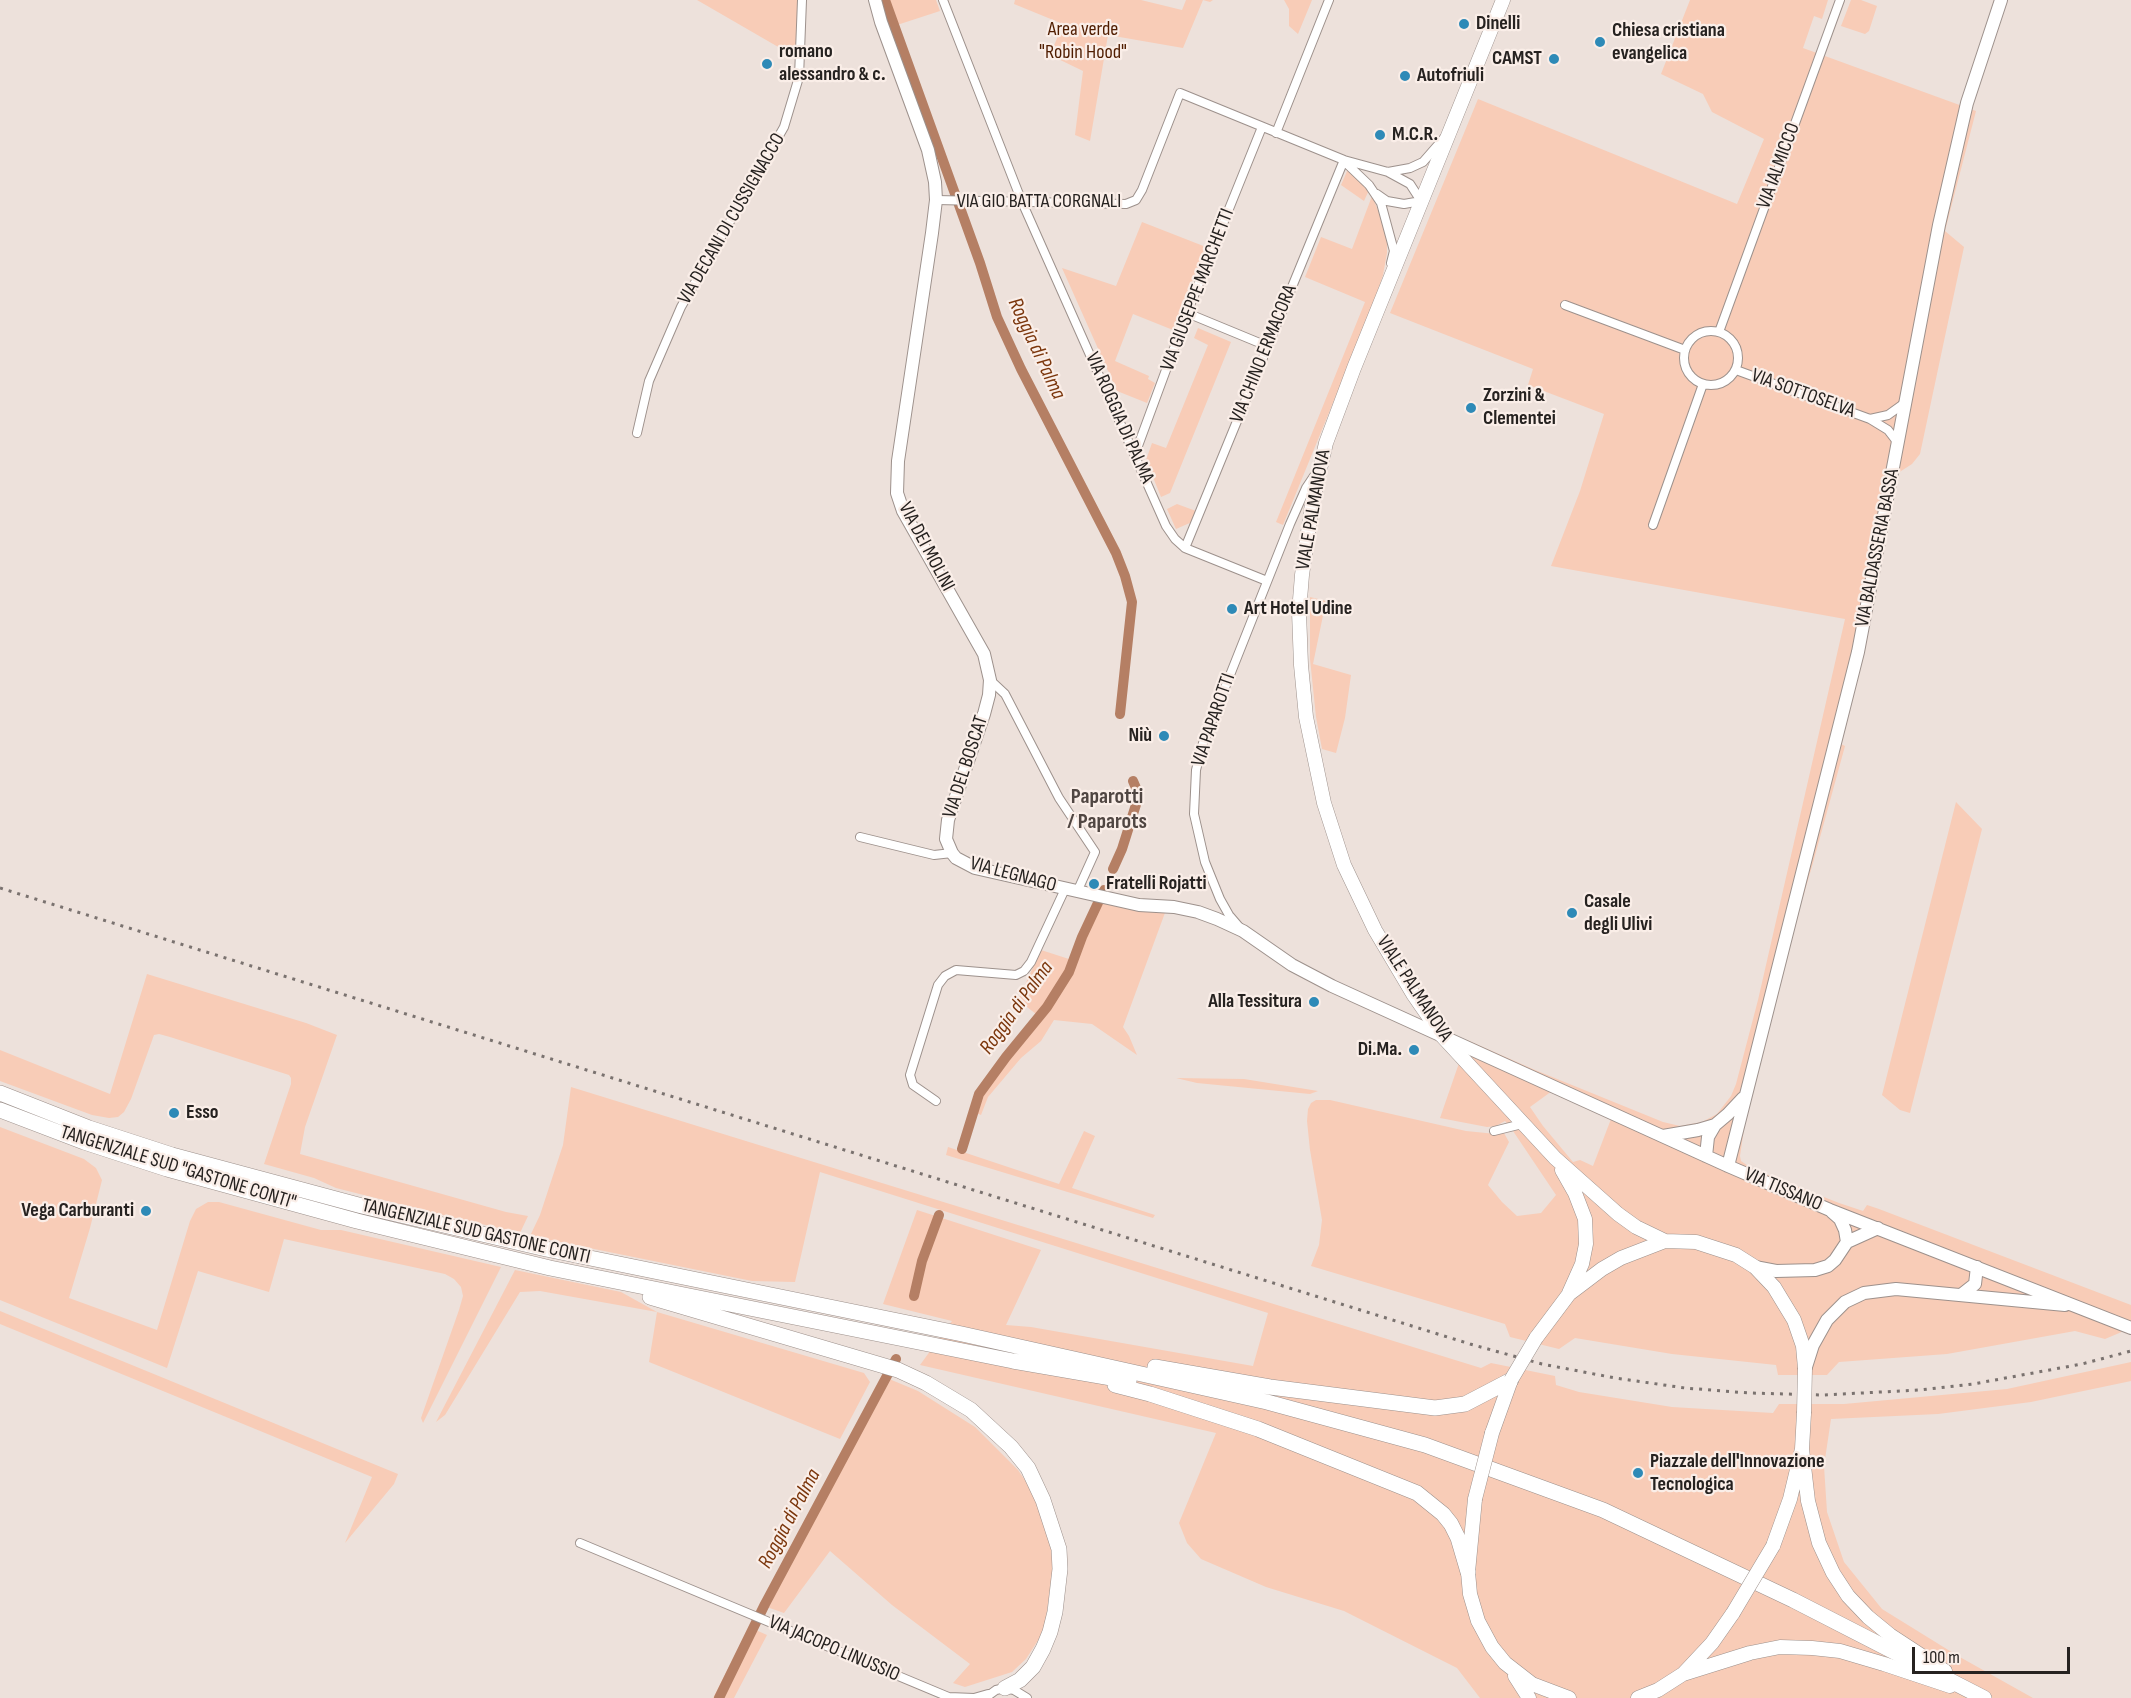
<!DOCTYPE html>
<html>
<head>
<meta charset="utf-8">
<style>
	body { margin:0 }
	#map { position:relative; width:2131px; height:1698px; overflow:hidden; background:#ede1db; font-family:"Sofia Sans Condensed",sans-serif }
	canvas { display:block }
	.scale { position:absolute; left:1912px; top:1647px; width:158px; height:27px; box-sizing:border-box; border:3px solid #262220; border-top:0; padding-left:8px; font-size:18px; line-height:21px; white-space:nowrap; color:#262220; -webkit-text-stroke:4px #faeee8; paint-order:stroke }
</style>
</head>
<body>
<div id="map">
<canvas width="2131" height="1698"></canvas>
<div class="scale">100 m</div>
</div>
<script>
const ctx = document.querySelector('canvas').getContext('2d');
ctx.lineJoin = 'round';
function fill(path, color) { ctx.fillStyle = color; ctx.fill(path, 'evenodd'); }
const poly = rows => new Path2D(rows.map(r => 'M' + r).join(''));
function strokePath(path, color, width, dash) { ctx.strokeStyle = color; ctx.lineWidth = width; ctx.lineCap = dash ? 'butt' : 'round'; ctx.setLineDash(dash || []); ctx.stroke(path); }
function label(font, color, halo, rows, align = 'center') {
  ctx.font = font + ' "Sofia Sans Condensed",sans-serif'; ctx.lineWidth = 4.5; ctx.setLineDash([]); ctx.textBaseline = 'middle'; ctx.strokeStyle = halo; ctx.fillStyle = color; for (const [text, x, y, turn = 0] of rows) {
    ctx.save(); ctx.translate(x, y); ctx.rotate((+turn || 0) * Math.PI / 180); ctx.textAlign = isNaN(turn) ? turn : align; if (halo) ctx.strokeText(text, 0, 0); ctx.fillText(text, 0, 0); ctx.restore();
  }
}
fill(poly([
	[697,0,799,0,799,59],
	[889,0,936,0,940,11,897,25],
	[1015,0,1141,0,1182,10,1186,0,1213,0,1210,2,1203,0,1183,48,1108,35,1090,141,1075,135,1083,71,1050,55,1063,24,1014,4],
	[1284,0,1312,0,1298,34,1289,26,1289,9],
	[1690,0,1828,0,1822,19,1814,16,1803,48,1976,111,1945,231,1964,247,1920,454,1912,464,1898,473,1866,637,1841,744,1845,746,1813,863,1803,897,1800,897,1764,1036,1744,1129,1740,1156,1741,1161,1751,1168,1839,1203,1863,1211,1867,1205,1879,1209,2131,1305,2131,1328,2105,1339,2075,1331,1947,1354,1839,1362,1827,1375,1778,1375,1776,1365,1672,1354,1575,1338,1559,1349,1510,1337,1505,1324,1311,1266,1319,1245,1322,1220,1310,1150,1307,1121,1308,1109,1311,1103,1316,1100,1330,1100,1466,1131,1496,1134,1504,1133,1509,1142,1488,1185,1502,1202,1517,1216,1541,1213,1556,1195,1513,1131,1505,1121,1496,1126,1487,1127,1440,1118,1467,1040,1535,1070,1663,1122,1680,1126,1702,1122,1717,1114,1731,1096,1736,1084,1758,1000,1845,619,1551,566,1580,491,1604,414,1528,385,1533,369,1390,313,1478,99,1737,204,1764,139,1712,112,1703,94,1661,74],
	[1552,1091,1611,1119,1593,1166,1580,1160,1573,1162,1543,1126,1530,1107],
	[1851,0,1861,0,1877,6,1869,31,1865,34,1841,26],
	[1348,169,1369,190,1364,201,1341,185],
	[1372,196,1380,215,1387,240,1387,253,1383,275,1373,305,1283,525,1276,522,1365,302,1305,277,1321,237,1352,249],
	[1142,222,1206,247,1173,330,1133,314,1115,361,1149,376,1148,379,1155,383,1147,403,1117,391,1062,268,1116,286],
	[1198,328,1231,342,1170,493,1161,497,1146,460,1152,443,1166,448,1208,345,1194,338],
	[1177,504,1196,511,1192,522,1176,529,1167,509],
	[1310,597,1326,601,1313,664,1351,675,1345,718,1336,753,1322,749,1316,717,1310,659],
	[1956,802,1982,829,1910,1113,1900,1110,1882,1095],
	[1101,901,1166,910,1123,1027,1129,1036,1137,1055,1092,1024,1054,1020,1041,1041,1021,1058,988,1097,981,1115,976,1113,981,1096,1060,992,1070,973],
	[1041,950,1072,960,1049,997,1036,1014,1018,1000],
	[147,974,306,1023,337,1035,305,1127,300,1154,506,1212,528,1216,520,1233,447,1216,336,1188,314,1178,264,1164,291,1084,291,1078,289,1075,170,1037,159,1034,154,1035,131,1099,124,1112,118,1117,109,1118,92,1115,0,1081,0,1050,110,1094],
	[1176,1078,1244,1079,1318,1091,1310,1094,1197,1083],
	[571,1087,1481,1368,1491,1363,1555,1376,1556,1385,1579,1392,1672,1407,1773,1413,1779,1404,1844,1404,2007,1389,2131,1362,2131,1381,2031,1402,1938,1414,1831,1419,1824,1466,1827,1512,1844,1562,1882,1609,1958,1656,2033,1698,1480,1698,1457,1668,1344,1611,1266,1587,1201,1559,1187,1543,1179,1523,1216,1433,920,1365,952,1321,883,1304,917,1210,1041,1250,1006,1325,1031,1327,1253,1366,1268,1313,820,1172,795,1282,752,1281,530,1236,540,1215,563,1145],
	[0,1127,84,1159,96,1168,102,1180,90,1228,69,1298,157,1330,190,1221,196,1209,208,1202,219,1202,321,1230,341,1230,501,1267,423,1423,421,1418,459,1310,463,1296,461,1287,454,1279,445,1274,284,1239,269,1292,198,1271,167,1368,0,1300],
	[1084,1131,1095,1136,1072,1188,1155,1215,1153,1218,946,1155,948,1147,1059,1184],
	[515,1270,621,1292,657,1312,864,1373,870,1382,840,1439,649,1362,657,1312,540,1291,520,1292,445,1415,436,1422],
	[0,1311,398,1474,394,1484,345,1543,372,1477,0,1324],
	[882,1376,918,1391,975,1427,1018,1470,1033,1492,1051,1544,1053,1570,1044,1631,1026,1659,1012,1672,965,1687,953,1683,970,1664,892,1605,830,1551,784,1613,761,1605],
	[749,1627,767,1635,734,1698,713,1698]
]), '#f8ccb7');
strokePath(poly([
	[885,0,980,263,997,317,1021,369,1116,553,1125,576,1132,602,1120,714],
	[1113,869,1122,849,1139,795,1133,781],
	[962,1149,979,1094,1006,1057,1047,1007,1069,972,1082,937,1104,890],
	[914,1296,922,1261,939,1215],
	[719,1698,765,1604,896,1359]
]), '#b57f64', 10);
const street = poly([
	[943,0,1022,202,1166,526,1175,539,1185,548,1267,581],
	[1276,133,1329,0],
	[1346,163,1369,185,1381,203,1394,251,1391,263],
	[1377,194,1387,201,1404,204,1421,201,1410,184,1388,172],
	[936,200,1126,204,1136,200,1142,190,1180,93,1344,160,1388,172,1410,168,1423,162,1444,138],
	[1565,305,1685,350],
	[1187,313,1267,346],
	'1684 358a27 27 0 1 1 54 0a27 27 0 1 1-54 0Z',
	[1719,332,1840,0],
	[1736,370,1870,419],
	[637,433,649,381,681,307,784,127,799,77,802,0],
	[1898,443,1888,430,1870,419,1888,415,1906,402],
	[1135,454,1187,313,1262,127],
	[1653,525,1703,384],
	[1185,548,1344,160],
	[990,680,1005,694,1059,798,1095,852,1077,892],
	[860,837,934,855,952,853],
	[1241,929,1229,915,1220,899,1205,862,1194,814,1196,770,1203,743,1290,524,1306,488,1316,473],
	[936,1101,913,1085,910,1075,938,985,945,976,956,970,1016,975,1024,971,1031,962,1065,889],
	[1494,1131,1522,1124],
	[580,1543,951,1698],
	[949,1697,974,1698,988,1694],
	[985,1698,996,1690,1005,1688,1014,1690,1027,1698]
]);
const secondary = poly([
	[875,0,881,22,928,150,935,182,936,200,932,233,898,461,897,493,903,511,984,654,990,680,989,695,984,714,948,820,946,839,952,853,956,858,975,868,1139,905,1174,907,1198,912,1217,919,1243,931,1292,965,1332,986,1728,1166,1830,1210,2131,1328],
	[1663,1136,1698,1130,1715,1125,1728,1114,1743,1098],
	[1706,1156,1708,1137,1715,1125],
	[1728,1166,1858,652,1939,225,1967,103,2001,0],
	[1832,1212,1840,1219,1845,1230,1847,1242],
	[1755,1267,1776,1271,1815,1270,1828,1266,1835,1260,1847,1242,1878,1228],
	[1961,1295,1975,1284,1977,1267],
	[1806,1367,1813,1345,1827,1320,1845,1302,1864,1293,1896,1289,2065,1305]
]);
const primary = poly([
	[1503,0,1354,368,1326,443,1312,504,1302,575,1299,612,1301,665,1306,717,1324,803,1344,865,1375,930,1413,994,1442,1036,1555,1158,1618,1214,1636,1227,1665,1241],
	[1562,1170,1575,1193,1585,1219,1586,1244,1582,1264,1569,1293],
	[1536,1338,1569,1294,1602,1269,1621,1258,1665,1241,1696,1242,1736,1255,1755,1267,1774,1287,1794,1320,1803,1346,1805,1368],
	[1492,1433,1511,1380],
	[1802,1449,1808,1501,1819,1543,1833,1573,1848,1596,1868,1617,1890,1635,1945,1671],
	[1475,1499,1468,1572,1470,1594,1478,1621,1492,1647,1505,1663,1532,1684,1569,1698],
	[1773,1546,1790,1499,1802,1449,1804,1413],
	[1683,1674,1750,1653,1780,1647,1812,1648,1840,1651,1884,1664,1950,1686],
	[1515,1676,1529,1698],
	[1638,1698,1658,1690,1683,1674,1712,1643,1733,1613]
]);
const highway = poly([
	[0,1093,89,1128,172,1155,362,1206,546,1249,962,1334,1267,1402,1425,1445,1603,1510,1793,1600,1984,1698],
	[0,1110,84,1142,167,1169,357,1221,550,1268,1013,1361,1129,1381],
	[650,1297,898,1370,926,1383,971,1410,1011,1447,1028,1468,1043,1500,1059,1549,1060,1569,1055,1612,1050,1632,1043,1649,1033,1667,1020,1680,1005,1688],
	[1155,1367,1270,1387,1435,1408,1465,1404,1511,1380],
	[1115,1385,1150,1394,1258,1429,1417,1493,1443,1514,1451,1524,1458,1538,1468,1572]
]);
strokePath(street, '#9d918c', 10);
strokePath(secondary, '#9d918c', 14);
strokePath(primary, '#9d918c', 15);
strokePath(highway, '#9d918c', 16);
strokePath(street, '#fff', 8);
strokePath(secondary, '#fff', 12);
strokePath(primary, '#fff', 14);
strokePath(highway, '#fff', 15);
strokePath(poly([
	[0,888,1470,1344,1542,1364,1615,1378,1685,1388,1749,1393,1823,1395,1920,1390,1973,1384,2082,1364,2131,1351]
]), '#7a726f', 3, [3, 6]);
const primaryBridge = poly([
	[1511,1380,1536,1338],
	[1804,1413,1805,1368],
	[1475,1499,1492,1433],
	[1733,1613,1773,1546]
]);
strokePath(primaryBridge, '#9d918c', 15, []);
strokePath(primaryBridge, '#fff', 14);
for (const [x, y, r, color] of [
	[1464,24,6,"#2e8ab7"],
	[1600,42,6,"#2e8ab7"],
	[1554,59,6,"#2e8ab7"],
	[767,64,6,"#2e8ab7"],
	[1405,76,6,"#2e8ab7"],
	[1380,135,6,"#2e8ab7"],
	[1471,408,6,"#2e8ab7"],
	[1232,609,6,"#2e8ab7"],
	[1164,736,6,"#2e8ab7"],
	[1094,884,6,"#2e8ab7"],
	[1572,913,6,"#2e8ab7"],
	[1314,1002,6,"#2e8ab7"],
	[1414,1050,6,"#2e8ab7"],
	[174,1113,6,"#2e8ab7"],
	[146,1211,6,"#2e8ab7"],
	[1638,1473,6,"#2e8ab7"]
]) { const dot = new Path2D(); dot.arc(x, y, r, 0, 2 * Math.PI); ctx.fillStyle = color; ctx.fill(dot); strokePath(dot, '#faeee8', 2); }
label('bold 20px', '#262220', '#faeee8', [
	["Dinelli",1476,24],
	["Chiesa cristiana",1612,31],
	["evangelica",1612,54],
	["romano",779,52],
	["alessandro & c.",779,75],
	["CAMST",1542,59,"right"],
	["Autofriuli",1417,76],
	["M.C.R.",1392,135],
	["Zorzini &",1483,396],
	["Clementei",1483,419],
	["Art Hotel Udine",1244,609],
	["Niù",1152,736,"right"],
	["Fratelli Rojatti",1106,884],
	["Casale",1584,902],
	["degli Ulivi",1584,925],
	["Alla Tessitura",1302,1002,"right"],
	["Di.Ma.",1402,1050,"right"],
	["Esso",186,1113],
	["Vega Carburanti",134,1211,"right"],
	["Piazzale dell'Innovazione",1650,1462],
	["Tecnologica",1650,1485]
], 'left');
label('20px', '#501d00', '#faeee8', [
	["Area verde",1083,30],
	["\"Robin Hood\"",1083,53]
]);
label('20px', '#262220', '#faeee8', [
	["VIA IALMICCO",1779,166,-70],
	["VIA GIO BATTA CORGNALI",1039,202],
	["VIA DECANI DI CUSSIGNACCO",732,219,-60],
	["VIA GIUSEPPE MARCHETTI",1198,290,-69],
	["VIA CHINO ERMACORA",1264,354,-68],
	["VIA SOTTOSELVA",1803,394,20],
	["VIA ROGGIA DI PALMA",1119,418,66],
	["VIALE PALMANOVA",1314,510,-80],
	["VIA DEI MOLINI",926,547,62],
	["VIA BALDASSERIA BASSA",1878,548,-79],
	["VIA PAPAROTTI",1214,720,-71],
	["VIA DEL BOSCAT",966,767,-72],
	["VIA LEGNAGO",1013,875,15],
	["VIALE PALMANOVA",1414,989,57],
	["TANGENZIALE SUD \"GASTONE CONTI\"",178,1168,17],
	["VIA TISSANO",1783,1190,23],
	["TANGENZIALE SUD GASTONE CONTI",476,1232,13],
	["VIA JACOPO LINUSSIO",834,1649,23]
]);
label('italic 21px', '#7b360c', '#faeee8', [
	["Roggia di Palma",1036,349,65],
	["Roggia di Palma",1017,1008,-54],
	["Roggia di Palma",790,1519,-62]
]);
label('bold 22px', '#504642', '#faeee8', [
	["Paparotti",1107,797],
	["/ Paparots",1107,822]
]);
</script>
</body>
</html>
